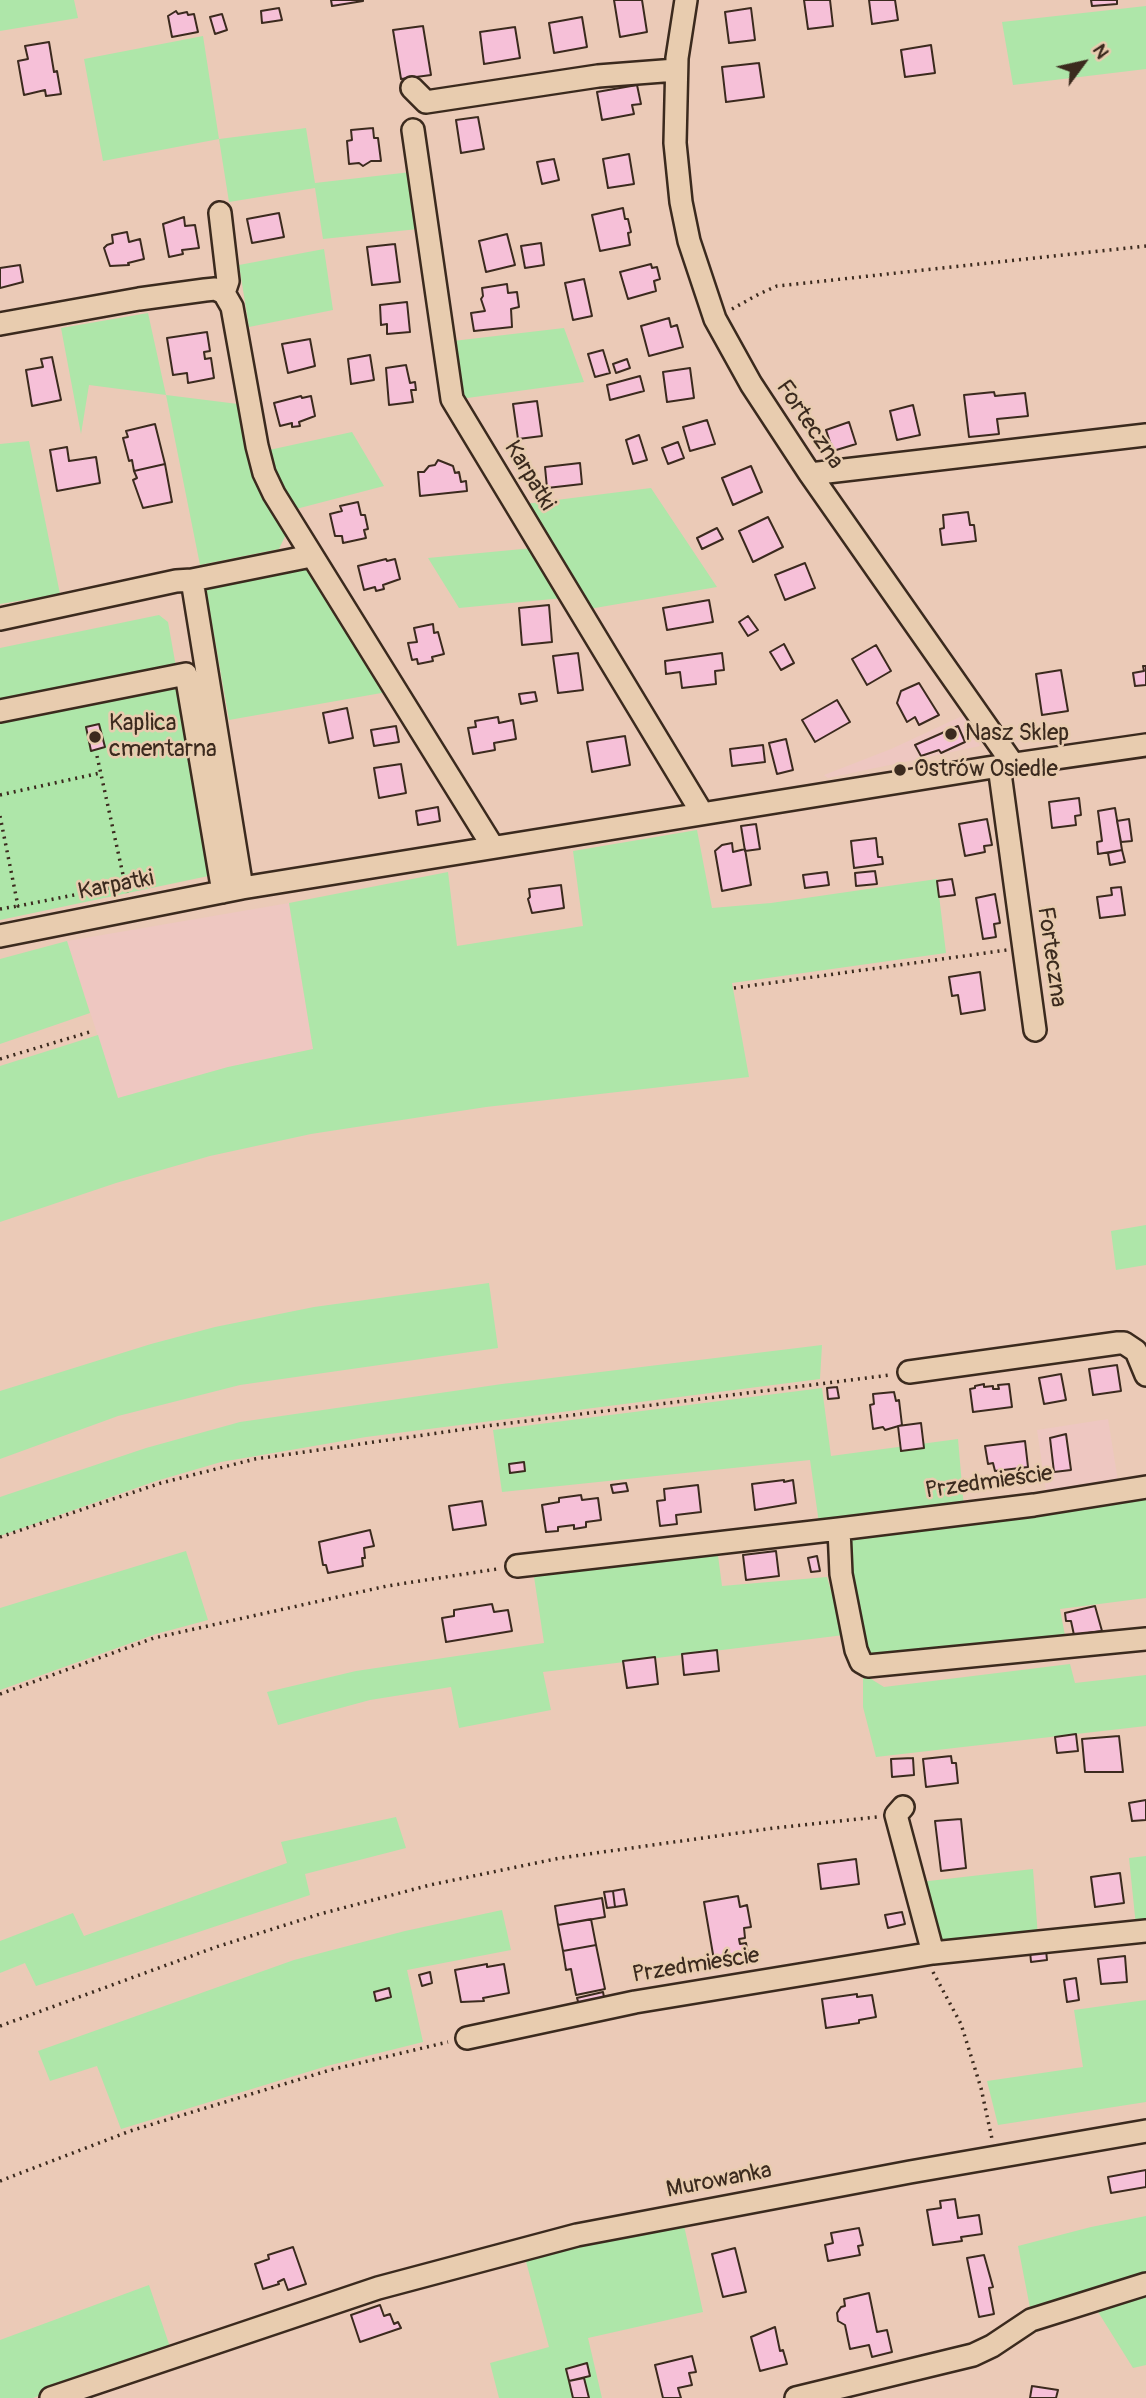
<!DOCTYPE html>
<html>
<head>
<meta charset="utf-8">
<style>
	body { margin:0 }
	#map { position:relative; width:1146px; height:2398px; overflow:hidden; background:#ebcab7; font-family:Pangolin,sans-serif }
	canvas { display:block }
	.north { position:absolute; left:1048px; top:28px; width:70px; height:70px; -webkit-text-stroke:5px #e8ccaf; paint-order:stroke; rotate:57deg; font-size:19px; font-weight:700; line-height:28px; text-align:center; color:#3b2a1e }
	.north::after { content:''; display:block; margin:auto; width:24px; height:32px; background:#3b2a1e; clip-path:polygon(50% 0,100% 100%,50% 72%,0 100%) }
</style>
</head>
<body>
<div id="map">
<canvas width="1146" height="2398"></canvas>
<div class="north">N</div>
</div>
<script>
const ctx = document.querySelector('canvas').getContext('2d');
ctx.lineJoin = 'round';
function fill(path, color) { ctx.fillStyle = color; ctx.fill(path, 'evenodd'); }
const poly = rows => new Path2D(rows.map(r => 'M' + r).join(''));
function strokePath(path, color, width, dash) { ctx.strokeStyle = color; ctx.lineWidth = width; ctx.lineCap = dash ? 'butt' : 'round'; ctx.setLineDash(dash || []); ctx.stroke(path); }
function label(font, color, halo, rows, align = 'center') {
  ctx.font = font + ' Pangolin,sans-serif'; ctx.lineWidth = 5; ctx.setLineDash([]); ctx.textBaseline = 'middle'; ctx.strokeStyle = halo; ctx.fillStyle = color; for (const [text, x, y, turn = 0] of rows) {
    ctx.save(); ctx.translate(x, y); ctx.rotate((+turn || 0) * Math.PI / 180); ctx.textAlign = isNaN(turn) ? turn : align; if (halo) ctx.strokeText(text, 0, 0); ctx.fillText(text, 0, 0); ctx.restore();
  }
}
fill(poly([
	[964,715,980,746,828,778,824,775,891,749],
	[289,903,313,1049,228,1067,118,1098,67,941],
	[1108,1419,1119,1487,1047,1498,1037,1430]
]), '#eec7c1');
fill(poly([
	[0,0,74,0,78,18,0,31],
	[1146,6,1146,69,1013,85,1002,22],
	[203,36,219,139,306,128,315,183,411,172,418,229,323,239,315,188,229,202,219,139,103,161,84,59],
	[324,249,333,310,249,327,239,265],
	[148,313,166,395,238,404,254,480,287,532,279,549,200,565,166,395,89,385,81,434,61,328],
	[564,328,584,382,460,399,453,341],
	[352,432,384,486,296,509,272,471,269,450],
	[29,441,60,594,0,604,0,444],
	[651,488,717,587,589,609,525,504],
	[533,548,563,598,459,608,428,558],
	[309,569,387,692,229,720,206,589],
	[159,615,168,622,213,875,0,920,0,648],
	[697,830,712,908,771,903,937,879,946,953,732,983,749,1077,486,1107,311,1134,210,1156,116,1183,0,1222,0,1066,98,1035,118,1098,228,1067,313,1049,289,903,448,872,457,946,583,926,573,851],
	[67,941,90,1013,0,1044,0,959],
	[1146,1225,1146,1265,1116,1270,1111,1231],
	[489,1283,498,1348,240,1385,118,1416,0,1459,0,1391,151,1344,215,1327,314,1307],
	[822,1345,820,1379,366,1437,221,1462,156,1481,0,1536,0,1497,146,1448,240,1422,502,1384],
	[822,1388,831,1456,958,1439,964,1508,819,1523,810,1460,502,1492,493,1430],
	[1146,1492,1146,1598,1060,1609,1066,1641,874,1662,865,1654,847,1544,857,1533],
	[717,1548,722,1586,827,1577,844,1635,543,1672,551,1710,459,1728,451,1687,370,1700,278,1725,267,1692,356,1671,544,1643,533,1570],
	[186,1551,208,1620,156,1634,0,1690,0,1608],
	[1070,1664,1075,1683,1146,1675,1146,1726,876,1757,863,1707,863,1674,884,1687],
	[396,1817,406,1848,305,1874,310,1895,36,1986,25,1963,0,1973,0,1941,73,1913,84,1936,287,1863,281,1842],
	[1146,1856,1146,1925,1136,1926,1129,1858],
	[1033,1869,1038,1937,948,1945,932,1930,920,1882],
	[502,1910,511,1950,407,1970,423,2042,327,2066,121,2129,97,2066,50,2081,38,2051,294,1960,405,1931],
	[1146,2000,1146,2102,998,2125,987,2081,1083,2067,1074,2010],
	[1146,2216,1146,2279,1031,2313,1018,2246,1091,2227],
	[683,2221,703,2312,588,2338,602,2398,499,2398,490,2363,549,2347,524,2254],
	[149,2285,171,2350,33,2398,0,2398,0,2340],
	[1146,2291,1146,2365,1133,2368,1095,2307]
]), '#aee6a9');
const building = poly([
	[331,0,363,0,363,1,332,6,331,0],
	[614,0,642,0,647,32,620,37,614,0],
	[804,0,830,0,833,26,808,29,804,0],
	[869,0,895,0,898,20,872,24,869,0],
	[1091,0,1117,0,1117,4,1092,6,1091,0],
	[279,8,282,20,262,23,261,11,279,8],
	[751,8,755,40,729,43,725,12,751,8],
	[176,11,178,14,187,12,188,15,194,14,198,32,172,37,168,16,176,11],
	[222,14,227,30,215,34,210,17,222,14],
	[582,17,587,47,554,53,549,23,582,17],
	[423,26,431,75,401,79,393,30,423,26],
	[515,27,520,58,484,64,480,32,515,27],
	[49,42,54,72,57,71,61,94,46,96,45,90,24,95,18,61,28,59,25,46,49,42],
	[931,45,935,73,905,77,901,50,931,45],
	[759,63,764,97,726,102,722,67,759,63],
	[637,85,641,104,632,105,634,114,602,120,597,92,637,85],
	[478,117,484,149,461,153,456,120,478,117],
	[373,128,374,138,378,138,381,161,371,161,363,166,359,163,349,164,347,141,352,140,351,130,373,128],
	[629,154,634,184,608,188,603,159,629,154],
	[554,159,559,180,542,184,537,162,554,159],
	[623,208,625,219,628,219,631,232,628,233,630,245,600,251,592,215,623,208],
	[279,213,284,237,252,243,247,219,279,213],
	[184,217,185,226,195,225,199,248,182,250,183,254,169,257,163,224,184,217],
	[127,232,129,242,140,239,144,259,128,263,129,265,110,266,104,248,107,245,113,243,112,235,127,232],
	[507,234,515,265,486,272,479,241,507,234],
	[541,243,544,265,525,268,521,246,541,243],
	[395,244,400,282,372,285,367,247,395,244],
	[651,264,652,268,657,267,660,279,654,281,656,291,628,299,620,272,651,264],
	[20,265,23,282,0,288,0,268,20,265],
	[584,279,592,316,573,320,565,283,584,279],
	[507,284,508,293,517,292,519,307,511,309,512,327,474,331,471,313,485,311,481,299,483,296,482,288,507,284],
	[407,302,410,332,387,334,387,324,381,325,380,305,407,302],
	[669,318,671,327,677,325,683,347,649,356,641,326,669,318],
	[207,332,210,351,204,352,205,359,211,358,214,378,188,383,187,373,173,375,167,338,207,332],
	[310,339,315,366,288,373,282,344,310,339],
	[603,350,610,373,595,377,588,354,603,350],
	[370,355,374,380,351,384,348,359,370,355],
	[52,357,61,400,32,406,26,370,43,367,41,359,52,357],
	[627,359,630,368,616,373,613,364,627,359],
	[406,365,410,383,415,382,416,390,411,390,413,402,389,405,386,368,406,365],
	[690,368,694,398,667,402,663,372,690,368],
	[640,376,644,391,610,400,607,385,640,376],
	[994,392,995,396,1025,393,1028,416,997,419,999,434,969,437,964,395,994,392],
	[301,396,302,398,311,396,315,416,299,422,300,426,292,427,292,423,280,426,274,403,301,396],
	[537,401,542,436,518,439,513,404,537,401],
	[913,405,920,435,897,440,890,411,913,405],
	[707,420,715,444,690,451,683,427,707,420],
	[849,422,856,444,833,451,826,430,849,422],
	[155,424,165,464,134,471,132,460,129,461,123,438,128,437,126,431,155,424],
	[639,435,647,460,633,464,626,440,639,435],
	[678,442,684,458,668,464,662,448,678,442],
	[67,447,69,461,96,457,100,483,57,491,50,450,67,447],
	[438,460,453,466,455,473,459,472,461,482,466,481,467,491,420,496,418,472,424,472,429,466,435,465,438,460],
	[580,463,582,484,547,488,545,467,580,463],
	[165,464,172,502,143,508,133,480,137,478,134,471,165,464],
	[751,466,762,492,733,505,722,478,751,466],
	[358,502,361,515,365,515,368,529,364,530,366,538,343,543,342,536,335,536,330,514,342,511,340,506,358,502],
	[968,512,970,525,974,525,976,541,942,545,940,529,944,528,943,515,968,512],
	[768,517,783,547,753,562,739,531,768,517],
	[717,528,723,539,702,549,697,538,717,528],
	[386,559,387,561,395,559,400,579,383,585,384,589,376,591,375,587,364,590,358,566,386,559],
	[805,563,815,588,785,600,775,575,805,563],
	[709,600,713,622,667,630,663,608,709,600],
	[549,605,552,642,522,645,519,608,549,605],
	[748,616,758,630,748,636,739,622,748,616],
	[433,624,434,633,438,632,444,654,432,657,433,661,418,664,417,659,412,660,408,643,417,642,414,628,433,624],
	[784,644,794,663,781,670,770,652,784,644],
	[876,645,891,671,867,685,852,659,876,645],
	[578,653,583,690,558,693,553,656,578,653],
	[722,653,724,670,715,671,716,684,682,688,680,672,666,674,665,661,722,653],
	[1143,666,1146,666,1146,685,1135,686,1133,673,1144,671,1143,666],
	[1061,670,1068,711,1042,715,1036,674,1061,670],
	[919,683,939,715,919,725,915,717,907,722,897,703,901,691,919,683],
	[535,692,537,701,521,704,519,694,535,692],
	[837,700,850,722,815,742,802,720,837,700],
	[347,708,353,738,329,743,323,713,347,708],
	[498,717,499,723,513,720,516,739,494,743,495,750,473,754,468,728,476,727,475,721,498,717],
	[99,724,105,747,91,751,86,727,99,724],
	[396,726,399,742,374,746,371,730,396,726],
	[958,726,965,742,941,753,939,750,921,756,915,745,958,726],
	[625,736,630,765,592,772,587,742,625,736],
	[786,739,793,770,777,774,769,743,786,739],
	[763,745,765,762,732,766,730,749,763,745],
	[401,764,406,793,379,798,374,768,401,764],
	[1079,798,1081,815,1075,816,1076,825,1052,828,1049,802,1079,798],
	[438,807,440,821,418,825,416,811,438,807],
	[1115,808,1122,850,1098,854,1097,842,1102,841,1098,811,1115,808],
	[987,819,992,845,984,846,985,852,965,856,959,824,987,819],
	[1129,819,1132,841,1121,842,1117,821,1129,819],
	[756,824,760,849,745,851,741,826,756,824],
	[876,838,878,857,882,857,883,864,854,868,851,841,876,838],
	[732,843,733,852,745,849,751,885,722,891,715,851,722,845,732,843],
	[1122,850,1125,862,1110,865,1108,853,1122,850],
	[875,871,877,884,856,886,855,873,875,871],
	[827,872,829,885,805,888,803,875,827,872],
	[952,879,955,895,939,897,937,881,952,879],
	[561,885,564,908,532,913,528,899,530,897,529,889,561,885],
	[1121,887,1125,915,1100,918,1097,897,1112,895,1111,888,1121,887],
	[995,894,1000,923,994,924,996,937,983,939,976,898,995,894],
	[980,972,985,1010,961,1014,958,995,952,996,949,977,980,972],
	[1117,1365,1121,1391,1093,1395,1089,1369,1117,1365],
	[1061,1374,1066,1400,1044,1404,1039,1378,1061,1374],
	[984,1384,984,1387,993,1386,993,1389,999,1389,998,1385,1009,1384,1012,1407,973,1412,970,1389,975,1388,975,1386,984,1384],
	[837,1387,839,1398,828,1399,827,1388,837,1387],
	[894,1392,896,1401,899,1400,902,1425,885,1430,883,1427,873,1429,870,1405,874,1404,873,1394,894,1392],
	[921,1423,924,1448,901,1451,898,1426,921,1423],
	[1066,1434,1071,1470,1054,1472,1050,1438,1066,1434],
	[1025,1441,1028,1467,995,1471,993,1463,988,1464,985,1446,1025,1441],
	[524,1462,525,1471,510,1473,509,1464,524,1462],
	[784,1480,784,1482,793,1480,796,1503,755,1510,752,1484,784,1480],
	[626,1483,628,1491,613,1493,611,1485,626,1483],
	[698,1485,701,1512,676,1515,677,1524,660,1526,657,1501,665,1500,664,1489,698,1485],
	[581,1495,582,1500,598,1498,601,1520,586,1522,586,1527,574,1529,574,1525,558,1527,558,1531,546,1532,542,1505,559,1502,559,1498,581,1495],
	[482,1501,486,1525,453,1530,449,1506,482,1501],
	[370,1530,374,1546,364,1548,365,1558,362,1558,363,1566,328,1573,326,1565,323,1565,319,1542,370,1530],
	[776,1551,779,1576,746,1580,743,1555,776,1551],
	[817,1556,820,1571,811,1572,808,1558,817,1556],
	[492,1604,494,1612,508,1610,512,1631,446,1642,442,1618,454,1616,454,1610,492,1604],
	[1095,1606,1102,1631,1074,1635,1071,1621,1066,1621,1065,1613,1095,1606],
	[717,1650,719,1671,684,1675,682,1654,717,1650],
	[655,1657,658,1684,627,1688,623,1661,655,1657],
	[1076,1734,1078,1751,1057,1753,1055,1737,1076,1734],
	[1119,1736,1123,1772,1085,1772,1082,1739,1119,1736],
	[951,1756,952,1763,956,1763,958,1783,926,1787,923,1759,951,1756],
	[913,1758,914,1775,892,1777,891,1759,913,1758],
	[1146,1800,1146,1820,1132,1821,1129,1803,1146,1800],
	[961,1819,966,1868,941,1871,935,1821,961,1819],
	[856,1859,859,1884,821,1889,818,1864,856,1859],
	[1120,1873,1124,1903,1095,1907,1091,1877,1120,1873],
	[624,1889,627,1905,615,1907,613,1891,624,1889],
	[613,1891,615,1907,607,1908,604,1892,613,1891],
	[738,1896,740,1907,747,1905,751,1927,744,1928,745,1938,739,1939,740,1944,746,1943,749,1960,715,1966,704,1902,738,1896],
	[602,1898,605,1917,558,1925,555,1906,602,1898],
	[902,1912,905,1924,888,1928,885,1915,902,1912],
	[591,1919,596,1945,563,1951,558,1925,591,1919],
	[596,1945,605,1989,576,1995,571,1969,566,1970,563,1951,596,1945],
	[1046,1950,1047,1960,1031,1962,1030,1951,1046,1950],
	[1125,1956,1127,1982,1101,1984,1098,1959,1125,1956],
	[487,1964,487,1967,504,1964,509,1993,483,1998,484,2001,461,2002,455,1970,487,1964],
	[430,1972,432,1983,422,1986,419,1975,430,1972],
	[1076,1978,1079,2000,1067,2002,1064,1980,1076,1978],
	[389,1988,391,1997,376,2001,374,1992,389,1988],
	[603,1992,605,2002,580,2008,577,1998,603,1992],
	[857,1994,857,1997,872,1995,876,2017,859,2020,859,2023,826,2028,822,1999,857,1994],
	[1146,2170,1146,2187,1111,2193,1108,2177,1146,2170],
	[955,2199,958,2218,979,2215,982,2234,961,2237,962,2241,933,2245,927,2210,941,2208,940,2201,955,2199],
	[859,2228,863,2245,858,2246,860,2255,828,2261,825,2245,833,2243,831,2233,859,2228],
	[293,2247,306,2284,288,2290,284,2279,278,2282,279,2284,263,2289,255,2264,269,2259,268,2255,293,2247],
	[735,2248,746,2292,723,2297,712,2254,735,2248],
	[984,2255,993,2287,989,2288,994,2314,979,2317,967,2258,984,2255],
	[869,2293,877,2332,887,2330,892,2352,872,2357,869,2345,850,2349,845,2325,838,2321,837,2313,841,2307,845,2306,844,2299,869,2293],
	[380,2305,384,2316,390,2314,394,2324,398,2322,401,2328,360,2342,351,2315,380,2305],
	[775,2327,780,2351,783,2350,787,2364,760,2371,751,2337,775,2327],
	[692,2356,696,2372,689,2373,692,2385,678,2388,681,2398,663,2398,655,2365,692,2356],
	[587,2363,590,2376,569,2381,566,2369,587,2363],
	[584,2378,589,2398,573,2398,569,2381,584,2378],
	[1032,2386,1058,2390,1056,2398,1030,2398,1032,2386]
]);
fill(building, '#f6c0d8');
strokePath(building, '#3b2a1e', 2);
const minor = poly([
	[686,0,677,58,675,143,681,202,689,241,715,319,751,384,810,474,1013,764],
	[412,88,426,102,598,76,676,70],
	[413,130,452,399,702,813],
	[220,213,228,281,224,293],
	[0,324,139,299,205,290,215,289,224,293,232,307,257,446,264,473,274,494,493,847],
	[810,474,1146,435],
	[192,580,242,888],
	[0,619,176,581,192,580,311,556],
	[0,711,186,674,223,892],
	[999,766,1035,1030],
	[0,936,242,888,987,768,1146,745],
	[909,1372,1118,1343,1124,1343,1136,1351,1146,1375],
	[839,1529,841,1574,856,1650,861,1662,868,1666,1146,1639],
	[517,1566,839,1529,1034,1505,1146,1487],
	[903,1807,896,1815,933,1953],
	[467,2038,635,2002,933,1953,1146,1931],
	[51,2398,378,2288,577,2235,910,2172,1146,2131],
	[796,2398,973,2355,992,2346,1031,2320,1146,2284]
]);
strokePath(minor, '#3b2a1e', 26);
strokePath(poly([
	[732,309,759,294,777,286,1146,246],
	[97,756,127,893],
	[0,795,100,773],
	[0,816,18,906,125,885],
	[0,909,18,906],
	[734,988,1007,950],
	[0,1059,93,1031],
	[0,1537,161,1483,255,1459,494,1425,890,1375],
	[0,1694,154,1638,387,1586,497,1569],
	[933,1972,961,2024,981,2088,992,2139],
	[0,2026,216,1947,320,1914,430,1885,560,1858,774,1828,877,1817],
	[0,2181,130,2131,330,2070,448,2042]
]), '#3b2a1e', 3.5, [2, 5]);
strokePath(minor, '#e8ccaf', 21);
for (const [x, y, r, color] of [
	[951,734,7,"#3b2a1e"],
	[95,737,7,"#3b2a1e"],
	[900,770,7,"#3b2a1e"]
]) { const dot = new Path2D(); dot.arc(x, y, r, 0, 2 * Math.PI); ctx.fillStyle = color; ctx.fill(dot); strokePath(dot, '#e8ccaf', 2.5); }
label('23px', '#3b2a1e', '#e8ccaf', [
	["Forteczna",809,425,56],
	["Karpatki",529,476,59],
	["Karpatki",116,886,-11],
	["Forteczna",1051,957,82],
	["Przedmieście",989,1483,-8],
	["Przedmieście",696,1966,-9],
	["Murowanka",719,2181,-11]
]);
label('23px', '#3b2a1e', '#e8ccaf', [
	["Kaplica",109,724],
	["cmentarna",109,750],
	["Nasz Sklep",965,734],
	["Ostrów Osiedle",914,770]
], 'left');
</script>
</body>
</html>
